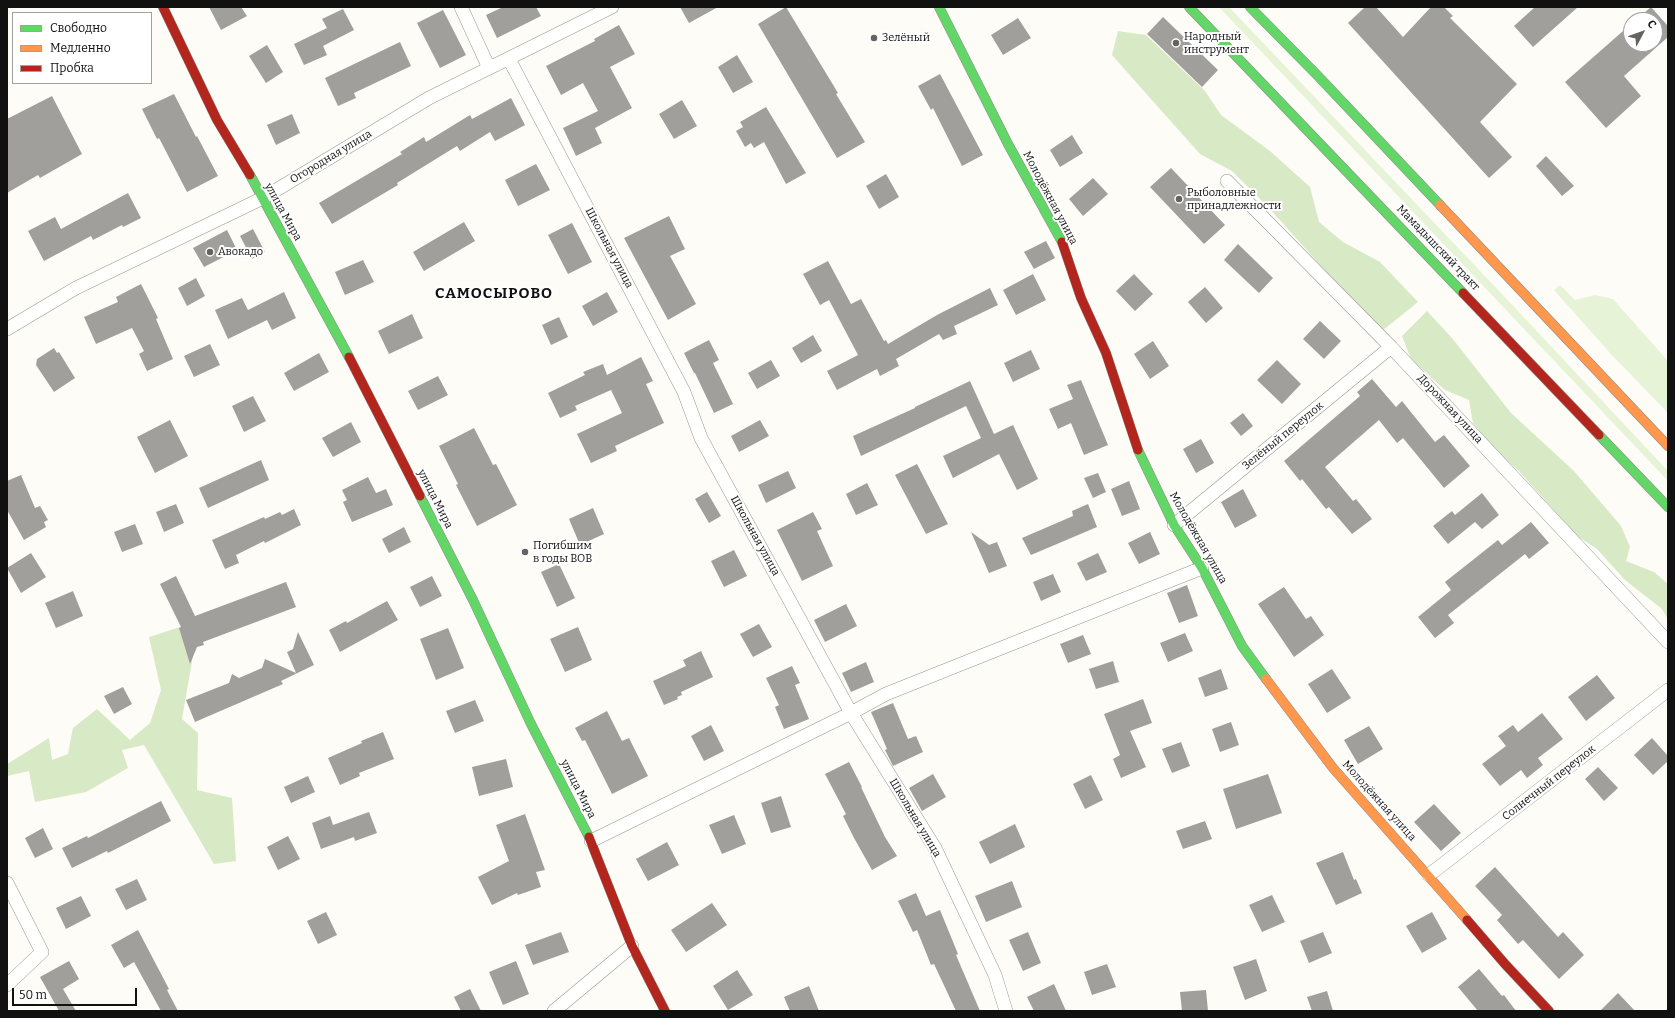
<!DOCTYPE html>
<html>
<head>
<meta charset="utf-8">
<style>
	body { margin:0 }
	#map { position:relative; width:1675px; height:1018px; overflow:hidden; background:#fdfcf7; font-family:Bitter,serif }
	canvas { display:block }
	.frame { position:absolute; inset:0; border:8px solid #111; pointer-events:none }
	.legend { position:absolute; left:12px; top:12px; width:140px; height:72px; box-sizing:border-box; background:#fff; border:1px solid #a0a0a0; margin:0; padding:5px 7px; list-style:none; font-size:12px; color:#111 }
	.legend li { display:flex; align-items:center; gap:8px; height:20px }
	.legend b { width:20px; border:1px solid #a0a0a0 }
	.north { position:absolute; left:1623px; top:12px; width:40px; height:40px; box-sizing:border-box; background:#fff; border:1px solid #a0a0a0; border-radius:50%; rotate:49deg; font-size:11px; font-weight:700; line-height:16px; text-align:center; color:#111 }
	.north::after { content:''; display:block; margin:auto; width:14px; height:18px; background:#646362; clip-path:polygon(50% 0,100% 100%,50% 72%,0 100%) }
	.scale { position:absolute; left:12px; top:988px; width:125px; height:18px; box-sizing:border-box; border:2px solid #111; border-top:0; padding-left:5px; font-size:12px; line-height:14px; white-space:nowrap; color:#111; -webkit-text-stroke:3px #fff; paint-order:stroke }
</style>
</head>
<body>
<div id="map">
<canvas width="1675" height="1018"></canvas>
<div class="frame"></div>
<ul class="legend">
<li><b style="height:5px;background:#63d668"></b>Свободно</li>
<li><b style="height:5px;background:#ff974d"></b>Медленно</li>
<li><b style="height:5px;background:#b3261e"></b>Пробка</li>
</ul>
<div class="north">С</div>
<div class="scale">50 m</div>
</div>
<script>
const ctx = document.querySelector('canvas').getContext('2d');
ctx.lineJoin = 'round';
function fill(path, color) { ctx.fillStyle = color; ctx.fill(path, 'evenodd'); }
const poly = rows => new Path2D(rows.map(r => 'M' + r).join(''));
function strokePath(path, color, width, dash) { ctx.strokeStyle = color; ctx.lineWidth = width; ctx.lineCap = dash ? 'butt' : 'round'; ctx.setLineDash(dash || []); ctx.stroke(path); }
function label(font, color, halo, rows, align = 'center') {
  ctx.font = font + ' Bitter,serif'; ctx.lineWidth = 4; ctx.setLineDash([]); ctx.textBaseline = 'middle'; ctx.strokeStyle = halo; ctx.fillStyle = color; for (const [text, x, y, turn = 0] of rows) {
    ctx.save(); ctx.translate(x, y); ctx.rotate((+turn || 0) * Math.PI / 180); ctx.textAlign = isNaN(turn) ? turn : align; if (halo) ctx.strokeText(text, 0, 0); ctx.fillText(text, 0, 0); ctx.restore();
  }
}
fill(poly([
	[1219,7,1229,7,1501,293,1668,471,1668,481],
	[1560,285,1575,300,1595,295,1613,299,1668,361,1668,413,1610,353,1554,290]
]), '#e7f3d7');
fill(poly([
	[1118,31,1146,35,1205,91,1221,115,1270,151,1310,187,1319,222,1343,242,1380,262,1418,302,1382,331,1345,293,1270,209,1232,171,1200,154,1142,89,1112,55],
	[1427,311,1452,338,1511,413,1574,471,1621,526,1630,547,1626,561,1654,572,1668,584,1668,619,1662,609,1625,580,1597,549,1577,536,1518,470,1497,452,1473,423,1469,400,1445,390,1411,359,1402,336],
	[199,621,182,719,198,733,197,790,232,798,236,861,214,864,144,745,122,750,128,768,86,792,35,802,29,771,7,776,7,764,49,738,52,760,68,754,73,728,97,709,130,740,150,723,161,690,149,637]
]), '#d8eac5');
fill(poly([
	[209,7,241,7,247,16,221,30],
	[503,7,536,7,541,16,497,38,486,15],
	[680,7,718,7,689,23],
	[786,7,838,93,836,94,865,142,837,158,758,24],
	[1365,7,1376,7,1403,37,1431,7,1444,7,1453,16,1450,18,1517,84,1480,122,1512,157,1489,178,1348,23],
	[1535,7,1578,7,1533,47,1514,26],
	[1651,7,1668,26,1668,37,1624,76,1641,96,1606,128,1565,82,1631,24,1631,44,1655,44,1655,20,1636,20],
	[343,9,354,30,323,46,327,55,304,65,294,44,327,28,322,19],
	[443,10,466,55,440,68,417,23],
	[1163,17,1218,70,1202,87,1147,34],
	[1018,18,1031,38,1003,55,991,35],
	[619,25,635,54,610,67,632,108,595,128,602,143,576,156,563,128,598,111,583,83,561,95,546,66,595,41,594,39],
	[400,42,411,66,354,93,356,98,338,106,325,78],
	[267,45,283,72,266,83,249,56],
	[737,55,753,82,733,93,718,67],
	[940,74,983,155,962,166,933,108,931,110,918,86],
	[174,94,196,137,197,136,218,176,187,192,159,138,157,139,142,109],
	[52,96,82,154,40,178,38,175,7,193,7,119],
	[511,98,525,125,495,141,490,132,460,151,457,146,397,183,398,185,332,224,319,203,402,154,400,152,424,137,426,142,470,115,472,119],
	[682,100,697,126,674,139,659,114],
	[766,107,806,173,786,184,764,142,754,148,751,143,745,147,736,131,743,127,740,122],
	[292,114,300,133,276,145,267,125],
	[1072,135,1083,153,1060,167,1050,150],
	[1546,156,1574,186,1562,196,1536,166],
	[536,164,550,190,518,206,505,180],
	[1171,168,1225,225,1204,244,1150,187],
	[886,174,899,197,879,209,866,186],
	[1093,178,1108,194,1083,216,1069,199],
	[128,193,141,218,123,227,122,225,93,240,91,236,44,261,28,231,55,217,61,229],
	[669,216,685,249,670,256,696,304,668,320,624,238],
	[464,222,475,241,424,271,413,252],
	[572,223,592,262,568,274,548,235],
	[253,229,265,252,252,259,240,236],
	[227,230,237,250,204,267,193,248],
	[1046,241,1055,258,1034,269,1024,252],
	[1238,244,1273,278,1259,293,1224,260],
	[363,260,374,282,345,295,335,272],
	[828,261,851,304,861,299,884,341,886,340,888,344,937,315,990,288,998,305,954,326,957,334,943,340,939,334,896,359,899,366,880,376,877,369,837,390,827,371,858,355,829,300,820,305,803,274],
	[1033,274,1046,300,1016,315,1003,290],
	[1134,274,1153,294,1135,311,1116,291],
	[196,278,205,296,187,306,178,288],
	[141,284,158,318,156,319,173,359,147,371,139,354,144,351,132,328,96,344,84,317,118,302,116,297],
	[1205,287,1223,308,1206,323,1188,302],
	[284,292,296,318,272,330,267,320,228,339,215,310,242,298,248,310],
	[607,292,618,312,593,326,582,306],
	[412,314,423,338,389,354,378,331],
	[559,317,568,337,551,345,542,325],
	[1320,321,1341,341,1324,359,1303,339],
	[813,335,822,351,801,363,792,348],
	[709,340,719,360,713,363,733,404,714,413,695,373,694,373,684,353],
	[1153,341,1169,366,1150,379,1134,354],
	[210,344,220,365,194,377,184,356],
	[54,348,57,353,59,352,75,378,54,392,36,365,37,359],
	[1031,350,1040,369,1013,382,1004,363],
	[319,353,329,372,294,391,284,373],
	[641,357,653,381,646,384,664,423,615,446,617,451,591,463,577,434,622,413,611,390,575,406,577,410,560,418,548,393,585,375,583,372,603,364,607,375],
	[771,360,780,376,757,389,748,373],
	[1277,360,1301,384,1282,404,1257,380],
	[438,376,448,395,418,410,408,391],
	[1372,379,1396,407,1402,401,1435,442,1444,435,1470,466,1444,488,1403,438,1397,443,1379,420,1325,467,1353,501,1356,499,1372,519,1352,534,1329,507,1326,509,1302,479,1300,481,1284,461,1360,396,1357,392],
	[1081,380,1108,445,1084,455,1071,423,1058,429,1049,409,1073,399,1067,385],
	[970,381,994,434,1013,425,1038,479,1017,490,999,454,953,478,943,456,981,438,966,406,861,456,853,436,915,408,915,407],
	[253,396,266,421,244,432,232,406],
	[1243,413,1253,426,1241,436,1230,423],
	[170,420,188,456,155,473,137,437],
	[760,420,769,436,739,452,731,436],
	[351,422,361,442,333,457,322,438],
	[474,428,493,465,496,464,517,505,477,526,456,485,458,484,439,446],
	[1201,439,1214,463,1196,473,1183,449],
	[261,460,269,480,208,508,199,488],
	[917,464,948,524,926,534,895,475],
	[788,471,796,488,766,503,758,485],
	[1098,473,1106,492,1093,498,1084,478],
	[21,475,35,508,40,506,48,520,44,522,46,527,24,540,7,510,7,481],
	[368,477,376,493,386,489,393,505,352,522,343,502,347,500,342,490],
	[1129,481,1140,509,1122,516,1111,489],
	[867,483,878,505,856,515,846,494],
	[1243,489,1257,516,1235,528,1221,502],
	[707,492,721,516,709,523,695,499],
	[1482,493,1499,515,1482,529,1475,522,1448,544,1433,526,1452,511,1455,515],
	[176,504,184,523,164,532,156,512],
	[1088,504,1097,527,1031,555,1022,538,1073,516,1072,511],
	[593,508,604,534,580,545,569,519],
	[294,509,301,525,265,543,264,541,236,555,239,563,225,569,212,540,264,517,265,519,280,512,282,515],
	[813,512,822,529,817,531,833,566,802,581,777,530],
	[1531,522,1549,543,1529,559,1525,554,1448,615,1454,623,1435,638,1418,617,1451,590,1445,582,1498,540,1502,545],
	[135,524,143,544,122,552,114,532],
	[404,527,411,542,389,553,382,539],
	[971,532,989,545,997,542,1007,566,989,573],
	[1150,532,1160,554,1139,564,1128,543],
	[734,550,747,576,724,587,711,561],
	[31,553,46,577,21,593,7,568],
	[1098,553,1107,572,1086,581,1077,563],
	[559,564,575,598,557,607,541,572],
	[1053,574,1061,592,1041,601,1033,582],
	[176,576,195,616,286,582,296,607,203,642,204,645,197,647,190,664,179,628,181,627,160,584],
	[432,576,442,596,420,607,410,587],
	[1187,585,1198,616,1179,623,1167,593],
	[1284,587,1306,619,1311,616,1324,635,1294,657,1258,604],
	[73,591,83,616,56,628,45,603],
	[387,601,398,620,340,652,329,630,346,621,347,623],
	[846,604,857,626,825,642,814,620],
	[759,624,772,647,753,657,740,634],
	[578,627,592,660,565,672,550,639],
	[448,628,464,668,436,680,420,639],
	[298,632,314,665,281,681,283,684,195,722,186,700,229,683,232,674,239,678,262,668,265,659,296,673,287,652,293,649],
	[1185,633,1193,651,1168,662,1160,643],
	[1083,635,1091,654,1068,663,1060,644],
	[701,651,713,677,681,692,682,695,677,697,678,699,664,705,653,681,686,666,683,660],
	[1113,661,1119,682,1096,689,1089,669],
	[866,662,874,682,851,692,842,673],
	[792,666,800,683,795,685,809,719,784,729,775,707,779,705,766,678],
	[1221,669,1228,689,1205,697,1198,678],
	[1332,669,1351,698,1327,713,1308,684],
	[1597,675,1615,698,1586,721,1568,697],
	[123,687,132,704,114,714,104,696],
	[1143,699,1152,723,1130,731,1146,767,1121,778,1113,759,1120,755,1104,714],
	[475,700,484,721,455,733,446,711],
	[893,703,908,739,916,736,923,752,893,766,885,750,887,749,871,712],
	[607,711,622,741,629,738,648,776,612,794,585,740,582,741,575,728],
	[1542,713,1563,739,1538,758,1543,765,1527,778,1521,770,1500,786,1482,764,1506,746,1498,736,1513,725,1518,732],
	[1231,722,1239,745,1220,752,1212,729],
	[711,725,724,751,704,761,691,736],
	[1369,726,1383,749,1358,764,1344,740],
	[383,732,394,759,359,773,360,776,340,785,328,758,362,743,361,741],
	[1652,738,1668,756,1668,761,1653,775,1634,755],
	[1181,742,1190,766,1172,773,1162,749],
	[506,759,513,787,479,796,472,767],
	[849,762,862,787,861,787,885,837,897,856,872,870,854,838,843,816,846,814,825,774],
	[1598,767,1618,788,1604,801,1585,779],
	[933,774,946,797,922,811,909,788],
	[1268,774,1282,813,1236,829,1223,789],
	[1091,775,1103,800,1085,809,1073,784],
	[308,776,315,792,291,803,284,787],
	[781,796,791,827,771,833,761,803],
	[161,801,171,821,108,853,107,851,72,868,62,848,87,836,88,838],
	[1434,804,1461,833,1441,851,1414,822],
	[369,812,377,833,355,841,354,837,321,849,312,823,330,816,333,825],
	[525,814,545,870,536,872,541,887,518,895,517,893,492,905,478,877,509,861,496,825],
	[734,815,746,844,722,854,709,825],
	[1205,821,1212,839,1183,849,1176,831],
	[1015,824,1025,847,990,864,979,842],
	[43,828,53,849,35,858,25,838],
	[288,836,300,859,278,870,267,847],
	[667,842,679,865,648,881,636,859],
	[1343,852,1354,880,1356,879,1362,893,1336,905,1316,863],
	[1495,867,1558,937,1563,932,1584,955,1559,979,1523,940,1518,944,1497,920,1502,915,1475,886],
	[137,879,147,900,126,910,115,889],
	[1012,881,1022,907,986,922,975,896],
	[916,893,926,916,940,910,958,954,956,955,980,1011,956,1011,934,964,931,965,917,930,913,932,898,901],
	[1272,895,1285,922,1262,932,1249,905],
	[81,896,91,916,66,929,56,908],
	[712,903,727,925,686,952,671,930],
	[326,912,337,935,318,944,307,921],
	[1432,912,1447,939,1422,953,1406,926],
	[138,930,169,989,167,990,178,1011,161,1011,134,962,124,968,111,945],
	[561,932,569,952,533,965,525,945],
	[1028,932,1041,963,1023,971,1009,940],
	[1323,932,1332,953,1309,963,1300,941],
	[1256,959,1267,991,1245,1000,1233,967],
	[69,961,79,979,63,989,76,1011,59,1011,40,977],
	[516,961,529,994,503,1005,489,972],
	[1107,964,1116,987,1092,995,1084,972],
	[1479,969,1502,996,1504,995,1516,1011,1478,1011,1458,987],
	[737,970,753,995,728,1010,713,986],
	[1054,984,1066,1011,1034,1011,1027,997],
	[809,986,819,1011,790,1011,784,997],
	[470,989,481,1011,461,1011,454,997],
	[1206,990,1208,1011,1182,1011,1180,992],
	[1327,991,1333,1011,1312,1011,1307,997],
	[1618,993,1635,1011,1600,1011]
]), '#a19f9c');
const street = poly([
	[461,7,489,68],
	[509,59,684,392,701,438,851,713,935,848,995,975,1006,1011],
	[1227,181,1391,347,1668,642],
	[7,329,76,288,263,198,429,98,612,7],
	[1174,525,1391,347],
	[591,841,851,713,886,694,1202,568],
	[1429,875,1668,690],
	[7,883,42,952,7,985],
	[554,1011,632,946]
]);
const fast = poly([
	[939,7,1008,144,1062,242],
	[1189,7,1463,293],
	[1250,7,1318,76,1440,205],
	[250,175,349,357],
	[1599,435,1668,507],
	[1138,450,1174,525,1202,568,1242,646,1266,679],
	[420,496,473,600,531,724,589,837]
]);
const slow = poly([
	[1440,205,1668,446],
	[1266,679,1333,768,1467,920]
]);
const jam = poly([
	[163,7,217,120,250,175],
	[1062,242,1081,298,1106,353,1138,450],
	[1463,293,1599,435],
	[349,357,420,496],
	[589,837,632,946,665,1011],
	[1467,920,1505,964,1549,1011]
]);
strokePath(street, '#979795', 14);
strokePath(fast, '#8e8d8b', 10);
strokePath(slow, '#8e8d8b', 10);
strokePath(jam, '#8e8d8b', 10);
strokePath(street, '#fffffe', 13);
strokePath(fast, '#63d668', 9);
strokePath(slow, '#ff974d', 9);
strokePath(jam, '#b3261e', 9);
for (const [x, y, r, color] of [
	[874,38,4,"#646362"],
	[1176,43,4,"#646362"],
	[1179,199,4,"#646362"],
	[210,252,4,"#646362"],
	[525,552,4,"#646362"]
]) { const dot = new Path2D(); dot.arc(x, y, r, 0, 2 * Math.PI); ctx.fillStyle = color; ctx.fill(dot); strokePath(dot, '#fff', 1.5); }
label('11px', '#111', '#fff', [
	["Народный",1184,37],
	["инструмент",1184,50],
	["Зелёный",882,38],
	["Рыболовные",1187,193],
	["принадлежности",1187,206],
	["Авокадо",218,252],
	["Погибшим",533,546],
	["в годы ВОВ",533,559]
], 'left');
label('11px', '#111', '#fff', [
	["Огородная улица",331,157,-31],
	["Молодёжная улица",1050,198,62],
	["улица Мира",283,212,61],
	["Школьная улица",609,248,62],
	["Мамадышский тракт",1438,248,46],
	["Дорожная улица",1450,409,47],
	["Зелёный переулок",1283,436,-39],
	["улица Мира",435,499,63],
	["Школьная улица",755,536,61],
	["Молодёжная улица",1198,538,60],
	["Солнечный переулок",1549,783,-38],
	["улица Мира",578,789,63],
	["Молодёжная улица",1379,801,48],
	["Школьная улица",915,818,59]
]);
ctx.letterSpacing = '1px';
label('bold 15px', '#111', '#fff', [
	["САМОСЫРОВО",494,294]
]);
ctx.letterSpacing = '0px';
</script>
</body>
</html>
